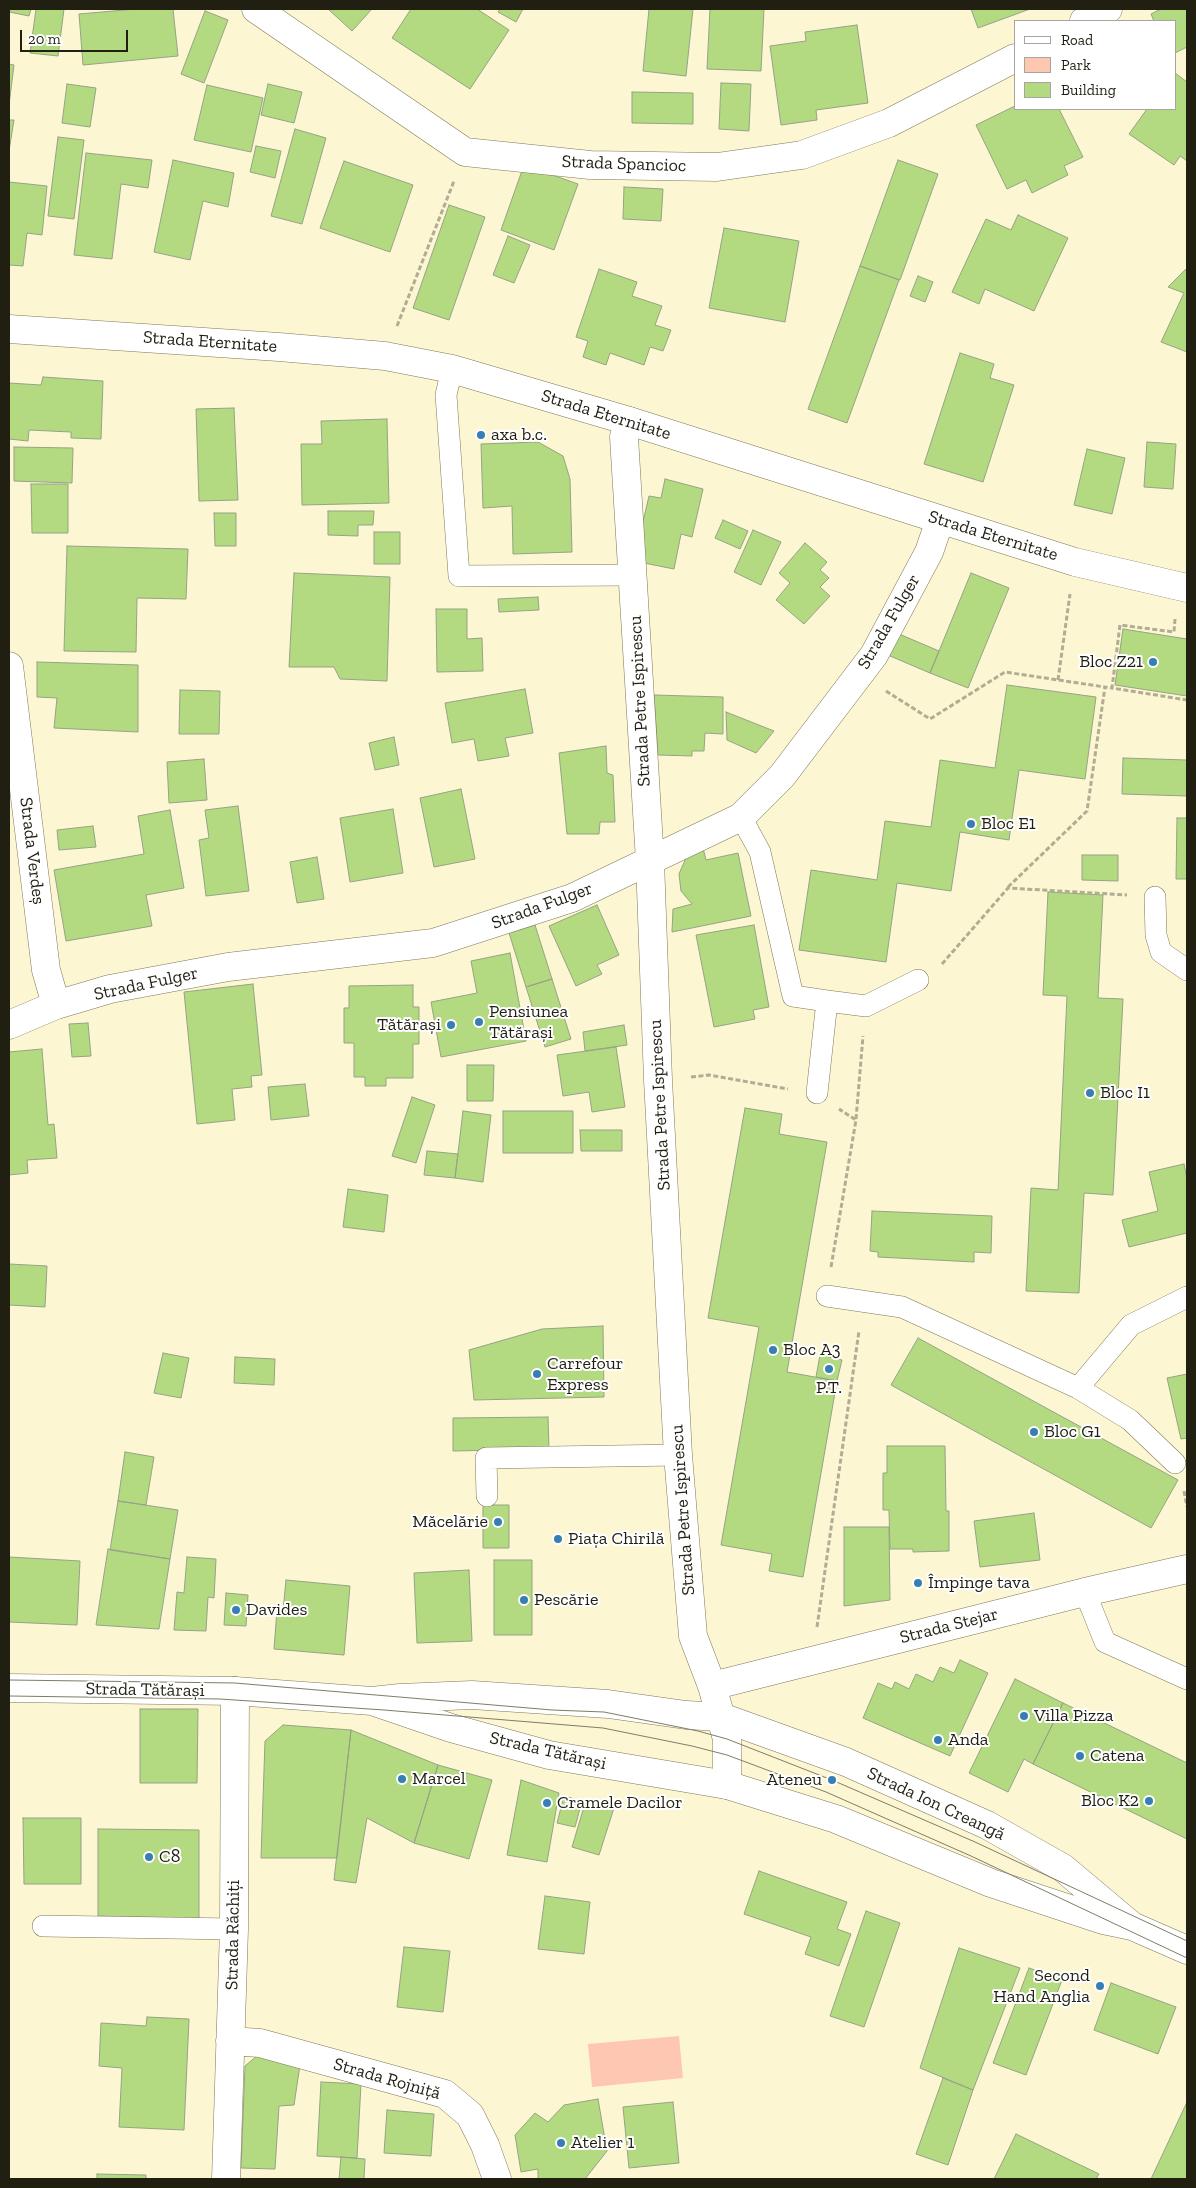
<!DOCTYPE html>
<html>
<head>
<meta charset="utf-8">
<style>
	body { margin:0 }
	#map { position:relative; width:1196px; height:2188px; overflow:hidden; background:#fcf6d3; font-family:"Zilla Slab",serif }
	canvas { display:block }
	.frame { position:absolute; inset:0; border:10px solid #211f12; pointer-events:none }
	.legend { position:absolute; left:1014px; top:20px; width:162px; height:90px; box-sizing:border-box; background:#fff; border:1px solid #a6a5a0; margin:0; padding:6px 9px; list-style:none; font-size:15px; color:#211f12 }
	.legend li { display:flex; align-items:center; gap:10px; height:25px }
	.legend b { width:25px; border:1px solid #a6a5a0 }
	.scale { position:absolute; left:20px; top:30px; width:108px; height:22px; box-sizing:border-box; border:2px solid #211f12; border-top:0; padding-left:6px; font-size:15px; line-height:18px; white-space:nowrap; color:#211f12; -webkit-text-stroke:4px #fff; paint-order:stroke }
</style>
</head>
<body>
<div id="map">
<canvas width="1196" height="2188"></canvas>
<div class="frame"></div>
<ul class="legend">
<li><b style="height:6px;background:#fff"></b>Road</li>
<li><b style="height:14px;background:#fec7b2"></b>Park</li>
<li><b style="height:14px;background:#b3da80"></b>Building</li>
</ul>
<div class="scale">20 m</div>
</div>
<script>
const ctx = document.querySelector('canvas').getContext('2d');
ctx.lineJoin = 'round';
function fill(path, color) { ctx.fillStyle = color; ctx.fill(path, 'evenodd'); }
const poly = rows => new Path2D(rows.map(r => 'M' + r).join(''));
function strokePath(path, color, width, dash) { ctx.strokeStyle = color; ctx.lineWidth = width; ctx.lineCap = dash ? 'butt' : 'round'; ctx.setLineDash(dash || []); ctx.stroke(path); }
function label(font, color, halo, rows, align = 'center') {
  ctx.font = font + ' "Zilla Slab",serif'; ctx.lineWidth = 4; ctx.setLineDash([]); ctx.textBaseline = 'middle'; ctx.strokeStyle = halo; ctx.fillStyle = color; for (const [text, x, y, turn = 0] of rows) {
    ctx.save(); ctx.translate(x, y); ctx.rotate((+turn || 0) * Math.PI / 180); ctx.textAlign = isNaN(turn) ? turn : align; if (halo) ctx.strokeText(text, 0, 0); ctx.fillText(text, 0, 0); ctx.restore();
  }
}
fill(poly([
	[679,2036,683,2078,592,2087,588,2044]
]), '#fec7b2');
const building = poly([
	[9,9,31,9,29,16,9,12,9,9],
	[36,9,64,9,58,56,30,53,36,9],
	[136,9,173,9,178,56,83,65,79,14,136,9],
	[328,9,372,9,352,31,328,9],
	[411,9,477,9,509,30,470,89,392,38,411,9],
	[500,9,523,9,516,22,498,12,500,9],
	[649,9,693,9,686,76,643,71,649,9],
	[710,9,764,9,761,71,707,69,710,9],
	[971,9,1030,9,978,28,971,9],
	[1161,9,1187,9,1187,47,1175,53,1175,21,1154,21,1151,14,1161,9],
	[205,11,228,20,204,83,181,74,205,11],
	[857,25,868,103,816,110,817,120,781,125,770,46,806,41,805,32,857,25],
	[9,64,14,65,9,105,9,64],
	[1175,73,1187,82,1187,161,1180,156,1174,165,1129,134,1147,109,1175,109,1175,73],
	[721,83,751,84,749,131,719,129,721,83],
	[67,84,96,88,90,127,62,123,67,84],
	[268,84,302,92,294,123,261,115,268,84],
	[207,85,263,98,251,152,194,140,207,85],
	[632,92,693,93,693,124,632,123,632,92],
	[1015,106,1015,109,1059,109,1083,157,1064,166,1068,175,1032,193,1026,180,1007,189,976,125,1015,106],
	[9,120,14,120,9,151,9,120],
	[295,129,326,138,302,224,271,216,295,129],
	[58,137,84,140,74,219,48,216,58,137],
	[256,146,281,151,275,178,250,172,256,146],
	[86,153,152,160,148,188,121,184,112,259,74,255,86,153],
	[173,160,234,173,228,207,203,201,190,260,154,252,173,160],
	[898,160,938,174,900,280,860,266,898,160],
	[344,161,413,185,390,252,320,228,344,161],
	[524,165,578,184,554,250,501,230,524,165],
	[9,182,47,186,42,235,27,233,23,266,9,265,9,182],
	[624,187,663,189,661,221,623,219,624,187],
	[449,205,485,217,449,320,413,308,449,205],
	[1018,215,1068,238,1034,311,985,289,979,304,952,292,986,219,1011,230,1018,215],
	[724,228,799,241,785,322,709,308,724,228],
	[508,236,530,245,514,283,493,275,508,236],
	[860,266,899,280,847,423,808,409,860,266],
	[1187,268,1187,352,1161,342,1184,293,1168,287,1187,268],
	[599,269,637,282,632,296,662,306,655,325,671,330,663,351,650,347,644,365,610,353,606,365,583,357,588,341,576,337,599,269],
	[918,276,933,282,925,302,910,296,918,276],
	[960,353,994,364,990,378,1014,385,983,482,924,464,960,353],
	[43,377,103,381,101,439,71,438,71,432,29,430,28,441,9,439,9,383,41,385,43,377],
	[234,408,238,500,199,501,196,409,234,408],
	[387,419,389,503,302,505,301,444,322,444,321,421,387,419],
	[538,442,563,456,570,479,572,552,513,554,512,506,483,508,481,444,538,442],
	[1147,442,1176,444,1173,489,1144,487,1147,442],
	[14,447,73,448,72,483,14,481,14,447],
	[1087,449,1125,458,1112,514,1074,505,1087,449],
	[665,479,703,489,692,537,681,534,674,569,644,563,642,526,649,496,661,498,665,479],
	[31,484,68,484,68,533,32,533,31,484],
	[328,511,374,511,373,525,358,525,358,536,328,535,328,511],
	[214,513,236,513,236,546,215,546,214,513],
	[723,520,748,531,740,549,715,538,723,520],
	[753,530,781,542,761,585,734,572,753,530],
	[374,532,400,532,400,564,374,564,374,532],
	[805,543,827,562,820,570,829,578,820,587,830,596,804,624,776,600,790,583,779,573,805,543],
	[67,546,188,549,186,599,137,598,136,652,64,651,67,546],
	[294,573,390,577,387,681,340,679,334,667,289,667,294,573],
	[971,573,1009,588,968,688,930,673,971,573],
	[538,597,539,610,499,612,498,599,538,597],
	[436,609,467,609,467,639,482,638,483,671,437,672,436,609],
	[1123,629,1187,639,1187,696,1115,685,1123,629],
	[892,631,939,651,930,673,883,653,892,631],
	[37,662,138,665,138,732,54,728,57,698,37,697,37,662],
	[1007,685,1096,697,1085,779,1019,770,1009,840,960,832,951,891,897,883,886,962,799,950,811,870,877,880,885,821,931,827,940,760,995,768,1007,685],
	[525,689,533,733,505,738,509,756,478,761,474,739,452,743,445,703,525,689],
	[180,690,220,691,219,734,179,734,180,690],
	[654,695,723,697,723,734,705,733,704,751,692,751,692,756,658,755,654,695],
	[726,712,774,731,756,753,727,740,726,712],
	[394,737,399,765,375,770,369,743,394,737],
	[606,746,607,773,613,775,615,822,600,822,599,834,567,834,559,753,606,746],
	[1123,758,1187,760,1187,796,1122,794,1123,758],
	[204,759,207,800,169,803,167,762,204,759],
	[461,789,475,859,434,867,420,798,461,789],
	[238,806,249,891,206,896,199,840,209,838,205,810,238,806],
	[393,809,403,873,350,882,340,818,393,809],
	[170,810,184,888,146,895,152,926,66,941,54,870,144,854,138,816,170,810],
	[1177,818,1187,818,1187,879,1176,879,1177,818],
	[93,826,96,847,59,850,57,830,93,826],
	[703,848,706,860,738,853,751,916,672,932,673,909,692,904,681,891,679,874,686,858,703,848],
	[1082,855,1118,855,1118,881,1082,880,1082,855],
	[317,857,324,899,297,903,290,862,317,857],
	[1048,892,1103,895,1098,998,1123,999,1113,1195,1084,1193,1079,1293,1026,1291,1031,1188,1058,1190,1067,996,1043,995,1048,892],
	[597,905,619,955,597,965,602,974,576,986,549,926,597,905],
	[535,925,552,979,526,987,509,933,535,925],
	[754,925,769,1007,753,1010,755,1019,714,1027,696,935,754,925],
	[510,953,526,1041,441,1057,431,1002,477,993,471,961,510,953],
	[552,979,571,1039,545,1047,526,987,552,979],
	[253,984,262,1075,251,1076,252,1087,232,1089,235,1120,197,1124,184,992,253,984],
	[413,985,413,1007,419,1007,419,1044,413,1044,413,1078,386,1078,386,1086,365,1086,365,1077,354,1077,354,1043,344,1043,344,1008,349,1008,349,986,413,985],
	[88,1023,91,1056,72,1057,69,1024,88,1023],
	[624,1025,627,1045,585,1051,583,1032,624,1025],
	[616,1047,625,1107,592,1112,589,1092,563,1096,557,1055,616,1047],
	[42,1049,48,1125,54,1124,57,1158,27,1160,28,1173,9,1175,9,1052,42,1049],
	[467,1065,494,1065,493,1101,467,1101,467,1065],
	[305,1084,309,1116,271,1120,268,1087,305,1084],
	[412,1097,435,1105,416,1163,392,1156,412,1097],
	[745,1108,782,1114,779,1134,827,1142,787,1372,837,1381,803,1577,769,1571,772,1554,721,1545,759,1327,708,1318,745,1108],
	[463,1111,491,1115,483,1182,455,1178,463,1111],
	[503,1111,573,1111,573,1153,503,1153,503,1111],
	[580,1130,622,1130,622,1151,581,1151,580,1130],
	[427,1151,458,1154,455,1178,424,1175,427,1151],
	[1184,1164,1187,1179,1187,1233,1129,1247,1122,1220,1158,1211,1149,1172,1184,1164],
	[348,1189,388,1195,384,1232,343,1227,348,1189],
	[872,1211,992,1216,991,1253,974,1252,974,1262,878,1257,878,1252,870,1251,872,1211],
	[9,1264,47,1266,45,1307,9,1305,9,1264],
	[603,1326,604,1397,474,1400,469,1350,542,1329,603,1326],
	[918,1338,1178,1480,1151,1528,891,1385,918,1338],
	[163,1353,189,1358,181,1398,154,1393,163,1353],
	[820,1355,842,1360,837,1381,816,1377,820,1355],
	[235,1357,275,1359,274,1385,234,1383,235,1357],
	[1187,1374,1187,1438,1181,1439,1167,1378,1187,1374],
	[548,1417,549,1449,453,1451,453,1418,548,1417],
	[887,1446,945,1446,946,1511,949,1511,949,1551,913,1552,913,1549,890,1549,889,1510,883,1510,883,1473,887,1473,887,1446],
	[125,1452,154,1457,146,1505,118,1501,125,1452],
	[118,1501,178,1510,170,1559,110,1550,118,1501],
	[483,1505,509,1505,509,1548,483,1548,483,1505],
	[1034,1513,1040,1560,980,1567,974,1521,1034,1513],
	[844,1527,889,1527,890,1600,844,1606,844,1527],
	[108,1549,170,1559,159,1629,96,1625,108,1549],
	[9,1557,80,1561,77,1625,9,1622,9,1557],
	[187,1557,216,1559,214,1598,208,1597,206,1631,174,1630,177,1592,184,1593,187,1557],
	[494,1560,532,1560,532,1635,494,1635,494,1560],
	[469,1570,472,1641,417,1643,414,1573,469,1570],
	[286,1580,350,1586,344,1655,274,1649,277,1610,283,1611,286,1580],
	[226,1593,248,1595,246,1626,224,1625,226,1593],
	[960,1660,988,1673,950,1756,863,1718,878,1683,892,1689,895,1682,909,1689,916,1674,933,1682,940,1667,954,1673,960,1660],
	[1015,1679,1063,1703,1033,1764,1024,1759,1008,1792,969,1773,1015,1679],
	[1063,1703,1187,1763,1187,1839,1033,1764,1063,1703],
	[140,1709,198,1709,197,1783,140,1783,140,1709],
	[283,1725,351,1730,337,1858,261,1858,265,1741,283,1725],
	[351,1730,438,1765,414,1843,367,1818,356,1883,334,1880,351,1730],
	[438,1765,492,1780,469,1859,414,1843,438,1765],
	[521,1780,559,1793,547,1862,507,1855,521,1780],
	[564,1796,582,1801,575,1827,557,1823,564,1796],
	[586,1800,614,1808,599,1855,572,1847,586,1800],
	[23,1818,81,1818,81,1884,24,1884,23,1818],
	[98,1829,199,1830,199,1919,98,1916,98,1829],
	[759,1871,847,1902,837,1929,851,1934,839,1966,805,1954,811,1937,744,1914,759,1871],
	[545,1896,590,1902,584,1954,538,1949,545,1896],
	[866,1911,900,1923,864,2027,830,2016,866,1911],
	[404,1947,450,1951,443,2012,397,2007,404,1947],
	[959,1948,1020,1968,973,2090,920,2068,959,1948],
	[1029,1968,1062,1980,1026,2075,993,2063,1029,1968],
	[1111,1983,1176,2007,1158,2054,1094,2030,1111,1983],
	[147,2017,189,2019,184,2130,119,2127,122,2068,99,2066,101,2023,146,2026,147,2017],
	[258,2055,300,2065,294,2105,279,2106,275,2169,241,2168,245,2066,258,2055],
	[943,2078,973,2090,948,2165,916,2154,943,2078],
	[321,2082,361,2084,357,2158,317,2156,321,2082],
	[598,2099,607,2151,585,2179,538,2179,538,2169,521,2172,515,2135,535,2113,548,2122,564,2105,598,2099],
	[673,2102,679,2163,629,2168,623,2107,673,2102],
	[1187,2102,1187,2179,1151,2179,1187,2102],
	[387,2110,434,2114,431,2156,384,2153,387,2110],
	[1016,2134,1099,2174,1096,2179,994,2179,1016,2134],
	[341,2157,365,2159,364,2179,339,2179,341,2157],
	[97,2174,146,2175,146,2179,97,2179,97,2174]
]);
fill(building, '#b3da80');
strokePath(building, '#95a385', 1);
const lane = poly([
	[452,369,446,395,459,576,633,575],
	[741,817,760,852,793,996,827,1001,817,1093],
	[1155,897,1156,935,1161,952,1187,970],
	[827,1001,866,1006,918,980],
	[827,1296,902,1307,1078,1388,1131,1325,1187,1297],
	[1078,1388,1130,1420,1175,1463],
	[487,1496,486,1458,678,1455],
	[1085,1592,1105,1642,1187,1679],
	[43,1926,234,1929]
]);
const street = poly([
	[256,9,465,152,590,165,717,167,802,155,889,123,1015,58],
	[1084,21,1108,9],
	[629,421,624,437,650,861,658,1080,678,1455,693,1636,712,1686,727,1739,727,1785],
	[9,666,46,970,56,1005],
	[9,1025,56,1005,110,989,228,967,433,943,572,898,741,817,782,776,874,655,929,552,940,520],
	[712,1686,1085,1592,1187,1569],
	[230,2041,260,2043,445,2094,470,2115,485,2145,497,2179],
	[226,2179,234,1929,235,1691]
]);
const secondary = poly([
	[9,329,279,347,385,356,452,369,629,421,1075,562,1187,588],
	[9,1688,235,1691,372,1701,400,1698,472,1695,608,1704,686,1715,721,1717,846,1762,987,1825,1063,1868,1132,1926,1103,1920,991,1883,836,1819,727,1785,549,1755,451,1728,372,1701],
	[1132,1926,1187,1950]
]);
strokePath(lane, '#7e7859', 22);
strokePath(street, '#7e7859', 29);
strokePath(secondary, '#7e7859', 29);
strokePath(poly([
	[397,326,454,181],
	[1175,619,1174,632,1120,625,1112,688,1187,700],
	[1058,680,1070,594],
	[886,691,930,719,1005,672,1105,687],
	[1008,887,1087,811,1105,687,1112,688],
	[942,964,1008,888,1127,895],
	[691,1077,709,1075,788,1089],
	[856,1119,863,1036],
	[831,1267,856,1120,839,1109],
	[1184,1491,1187,1507],
	[817,1627,859,1331]
]), '#b2ad92', 3, [5, 2.5]);
strokePath(lane, '#fff', 21);
strokePath(street, '#fff', 28);
strokePath(secondary, '#fff', 28);
strokePath(poly([
	[9,1680,235,1683,552,1710,604,1712,698,1731,727,1739,832,1780,975,1842,1187,1941],
	[9,1696,220,1699,384,1710,603,1728,692,1746,727,1755,826,1792,971,1856,1187,1958]
]), '#807c66', 1);
for (const [x, y, r, color] of [
	[481,435,5,"#377eb3"],
	[1153,662,5,"#377eb3"],
	[971,824,5,"#377eb3"],
	[479,1022,5,"#377eb3"],
	[451,1025,5,"#377eb3"],
	[1090,1093,5,"#377eb3"],
	[773,1350,5,"#377eb3"],
	[829,1369,5,"#377eb3"],
	[537,1374,5,"#377eb3"],
	[1034,1432,5,"#377eb3"],
	[498,1522,5,"#377eb3"],
	[558,1539,5,"#377eb3"],
	[918,1583,5,"#377eb3"],
	[524,1600,5,"#377eb3"],
	[236,1610,5,"#377eb3"],
	[1024,1716,5,"#377eb3"],
	[938,1740,5,"#377eb3"],
	[1080,1756,5,"#377eb3"],
	[402,1779,5,"#377eb3"],
	[832,1780,5,"#377eb3"],
	[1149,1801,5,"#377eb3"],
	[547,1803,5,"#377eb3"],
	[149,1857,5,"#377eb3"],
	[1100,1986,5,"#377eb3"],
	[561,2143,5,"#377eb3"]
]) { const dot = new Path2D(); dot.arc(x, y, r, 0, 2 * Math.PI); ctx.fillStyle = color; ctx.fill(dot); strokePath(dot, '#fff', 2); }
label('18px', '#211f12', '#fff', [
	["Strada Spancioc",624,164,2],
	["Strada Eternitate",210,342,4],
	["Strada Eternitate",606,415,17],
	["Strada Eternitate",993,536,17],
	["Strada Fulger",889,622,-60],
	["Strada Petre Ispirescu",640,701,-93],
	["Strada Verdeș",32,851,83],
	["Strada Fulger",542,906,-20],
	["Strada Fulger",146,984,-12],
	["Strada Petre Ispirescu",660,1105,-93],
	["Strada Petre Ispirescu",683,1510,-94],
	["Strada Stejar",949,1626,-14],
	["Strada Tătărași",145,1690,1],
	["Strada Tătărași",548,1751,13],
	["Strada Ion Creangă",936,1804,25],
	["Strada Răchiți",233,1935,-89],
	["Strada Rojniță",387,2079,16]
]);
label('18px', '#211f12', '#fff', [
	["axa b.c.",491,435],
	["Bloc Z21",1143,662,"right"],
	["Bloc E1",981,824],
	["Pensiunea",489,1012],
	["Tătărași",489,1033],
	["Tătărași",441,1025,"right"],
	["Bloc I1",1100,1093],
	["Bloc A3",783,1350],
	["Carrefour",547,1364],
	["Express",547,1385],
	["P.T.",829,1388,"center"],
	["Bloc G1",1044,1432],
	["Măcelărie",488,1522,"right"],
	["Piața Chirilă",568,1539],
	["Împinge tava",928,1583],
	["Pescărie",534,1600],
	["Davides",246,1610],
	["Villa Pizza",1034,1716],
	["Anda",948,1740],
	["Catena",1090,1756],
	["Marcel",412,1779],
	["Ateneu",822,1780,"right"],
	["Bloc K2",1139,1801,"right"],
	["Cramele Dacilor",557,1803],
	["C8",159,1857],
	["Second",1090,1976,"right"],
	["Hand Anglia",1090,1997,"right"],
	["Atelier 1",571,2143]
], 'left');
</script>
</body>
</html>
